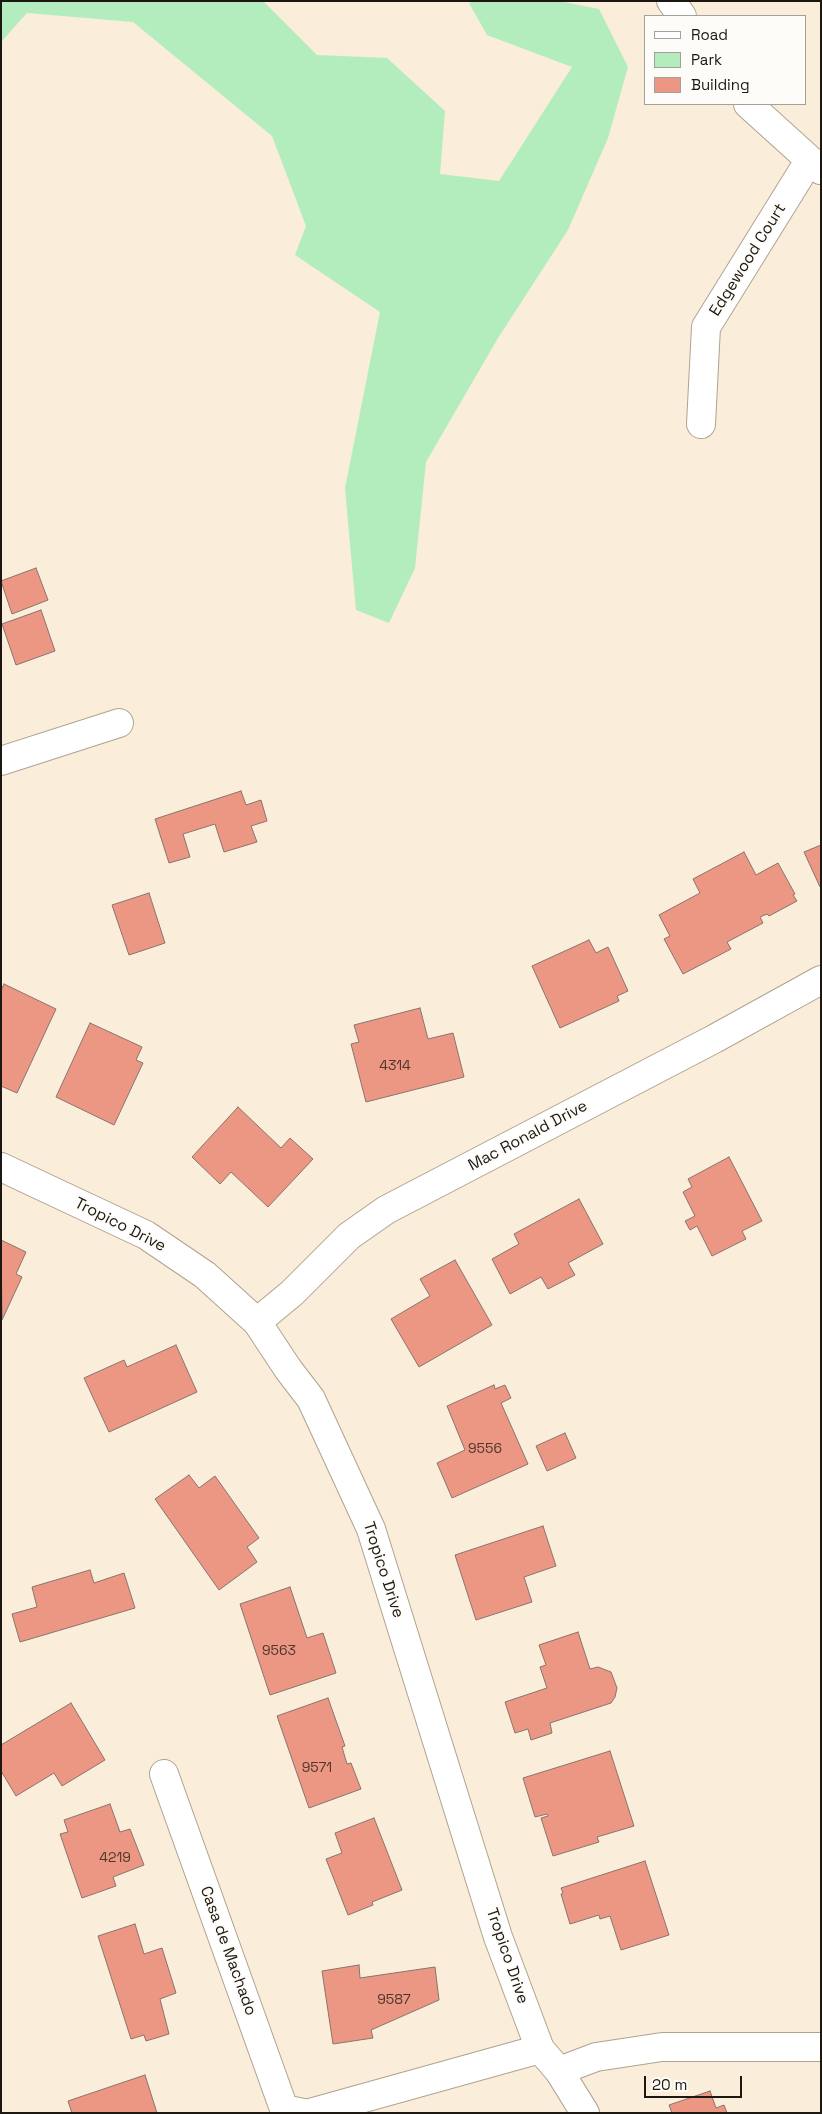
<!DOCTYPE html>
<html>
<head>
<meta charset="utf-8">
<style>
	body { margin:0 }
	#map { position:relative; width:822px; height:2114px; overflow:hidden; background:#faedd9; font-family:"Space Grotesk",sans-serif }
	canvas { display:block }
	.frame { position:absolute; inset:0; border:2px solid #1c1710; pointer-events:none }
	.legend { position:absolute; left:644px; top:15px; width:162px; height:90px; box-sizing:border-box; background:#fefcf8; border:1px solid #a4a09b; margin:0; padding:6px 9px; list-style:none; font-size:15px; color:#1c1710 }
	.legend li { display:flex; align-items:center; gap:10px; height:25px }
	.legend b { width:25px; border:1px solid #a4a09b }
	.scale { position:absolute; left:644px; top:2076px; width:98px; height:22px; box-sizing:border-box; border:2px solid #1c1710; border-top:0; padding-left:6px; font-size:15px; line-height:18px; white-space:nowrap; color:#1c1710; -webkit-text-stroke:4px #fefcf8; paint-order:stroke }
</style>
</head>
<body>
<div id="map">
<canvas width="822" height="2114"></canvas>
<div class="frame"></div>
<ul class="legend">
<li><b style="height:6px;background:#fff"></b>Road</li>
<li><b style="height:14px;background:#b3edbe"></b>Park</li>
<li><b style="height:14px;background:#ec9784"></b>Building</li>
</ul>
<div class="scale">20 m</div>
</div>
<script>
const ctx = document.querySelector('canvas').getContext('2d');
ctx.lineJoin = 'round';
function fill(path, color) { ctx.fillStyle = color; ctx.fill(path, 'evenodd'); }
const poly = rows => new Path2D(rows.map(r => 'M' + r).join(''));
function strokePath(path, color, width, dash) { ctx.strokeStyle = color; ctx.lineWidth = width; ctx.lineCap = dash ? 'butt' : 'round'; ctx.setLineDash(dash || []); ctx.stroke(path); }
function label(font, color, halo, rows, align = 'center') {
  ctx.font = font + ' "Space Grotesk",sans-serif'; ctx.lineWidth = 4; ctx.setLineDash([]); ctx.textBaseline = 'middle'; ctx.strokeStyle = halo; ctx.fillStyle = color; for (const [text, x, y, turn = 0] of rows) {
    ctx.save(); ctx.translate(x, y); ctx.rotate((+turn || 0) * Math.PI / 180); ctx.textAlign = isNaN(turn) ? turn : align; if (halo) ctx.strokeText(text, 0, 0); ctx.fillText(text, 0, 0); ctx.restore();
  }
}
fill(poly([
	[1,1,263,1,317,55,387,58,445,111,440,174,499,181,572,67,487,35,469,3,473,1,559,1,599,9,628,67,608,138,568,230,498,338,426,462,415,568,389,623,356,610,345,488,380,312,295,255,306,226,272,136,133,22,27,13,1,42]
]), '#b3edbe');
const building = poly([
	[36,568,48,600,12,614,1,581,36,568],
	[41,610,55,651,16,665,2,624,41,610],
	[241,791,246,805,261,800,267,821,251,826,257,842,224,852,215,824,183,834,190,857,169,863,155,819,241,791],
	[821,845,821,886,820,887,804,852,821,845],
	[744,852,756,875,778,863,795,894,793,895,797,901,769,916,767,914,760,917,763,923,727,942,731,949,683,974,664,939,670,936,659,915,700,893,693,879,744,852],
	[149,893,165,943,129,955,112,905,149,893],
	[589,940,596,953,608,947,628,991,617,996,619,1001,560,1028,532,966,589,940],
	[4,984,56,1009,17,1093,1,1086,1,990,4,984],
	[420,1008,428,1039,453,1033,464,1077,366,1102,351,1044,359,1042,354,1025,420,1008],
	[90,1023,142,1047,136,1060,143,1063,114,1125,56,1097,90,1023],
	[238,1107,281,1148,290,1138,313,1159,268,1207,231,1172,220,1184,192,1157,238,1107],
	[729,1157,762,1221,742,1231,746,1239,712,1256,697,1226,690,1230,685,1221,695,1216,683,1192,692,1187,688,1179,729,1157],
	[579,1199,603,1244,568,1263,575,1275,548,1289,541,1277,510,1294,492,1259,519,1244,514,1234,579,1199],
	[1,1240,26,1252,16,1274,22,1277,2,1320,1,1240],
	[455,1260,492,1325,419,1367,391,1319,430,1296,420,1279,455,1260],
	[176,1345,197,1392,109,1432,84,1378,124,1360,127,1367,176,1345],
	[494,1385,495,1389,505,1385,511,1398,501,1403,528,1464,452,1498,437,1463,465,1450,447,1406,494,1385],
	[565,1433,576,1458,547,1471,536,1446,565,1433],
	[189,1475,199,1488,215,1476,259,1538,247,1547,257,1562,219,1590,155,1499,189,1475],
	[543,1526,556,1566,524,1577,532,1602,476,1620,455,1555,543,1526],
	[90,1570,94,1583,124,1573,135,1608,20,1642,12,1614,37,1607,32,1587,90,1570],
	[290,1587,307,1638,323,1633,336,1673,270,1695,240,1604,290,1587],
	[578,1632,590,1669,598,1667,611,1672,617,1688,615,1697,611,1703,550,1723,552,1733,531,1740,528,1729,515,1733,505,1702,547,1688,540,1667,546,1665,539,1645,578,1632],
	[328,1698,345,1746,342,1747,347,1764,351,1763,361,1789,309,1808,277,1716,328,1698],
	[71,1703,105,1760,62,1786,54,1773,16,1796,1,1771,1,1745,71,1703],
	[610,1751,634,1826,597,1837,599,1842,553,1856,541,1818,548,1816,547,1814,535,1817,523,1778,610,1751],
	[110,1804,120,1832,130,1829,144,1865,113,1877,116,1886,82,1898,60,1834,68,1832,64,1820,110,1804],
	[374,1818,402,1890,372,1902,373,1905,348,1915,326,1859,342,1853,335,1833,374,1818],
	[645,1861,669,1935,621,1950,610,1916,600,1919,599,1915,570,1924,561,1894,563,1893,561,1888,645,1861],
	[135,1924,144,1954,162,1948,176,1993,160,1999,169,2034,146,2041,144,2035,131,2039,98,1936,135,1924],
	[359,1965,360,1978,435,1967,439,2000,371,2030,373,2038,333,2044,322,1971,359,1965],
	[145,2075,157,2113,72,2113,68,2101,145,2075],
	[710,2091,716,2108,724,2105,727,2113,672,2113,669,2105,710,2091]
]);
fill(building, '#ec9784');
strokePath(building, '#89736d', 1);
const minor = poly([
	[701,424,706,327,809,161],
	[1,761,119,723],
	[164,1774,284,2109,303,2113],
	[559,2071,596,2057,662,2047,821,2047],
	[310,2113,540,2049]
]);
const tertiary = poly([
	[671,1,682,16],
	[748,104,821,170],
	[1,1167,146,1235,205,1275,257,1322,288,1369,311,1399,371,1529,498,1937,540,2049,559,2071,585,2113],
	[257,1322,292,1293,349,1236,386,1210,714,1039,821,980]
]);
strokePath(minor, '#afa390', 30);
strokePath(tertiary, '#afa390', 30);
strokePath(minor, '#fff', 28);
strokePath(tertiary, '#fff', 28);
label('14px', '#50372d', null, [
	["4314",395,1066],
	["9556",485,1449],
	["9563",279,1651],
	["9571",317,1768],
	["4219",115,1858],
	["9587",394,2000]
]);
label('16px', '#1c1710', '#fefcf8', [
	["Edgewood Court",748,260,-58],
	["Mac Ronald Drive",528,1136,-28],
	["Tropico Drive",120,1225,27],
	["Tropico Drive",383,1570,72],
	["Casa de Machado",228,1951,70],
	["Tropico Drive",507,1956,71]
]);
</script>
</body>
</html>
